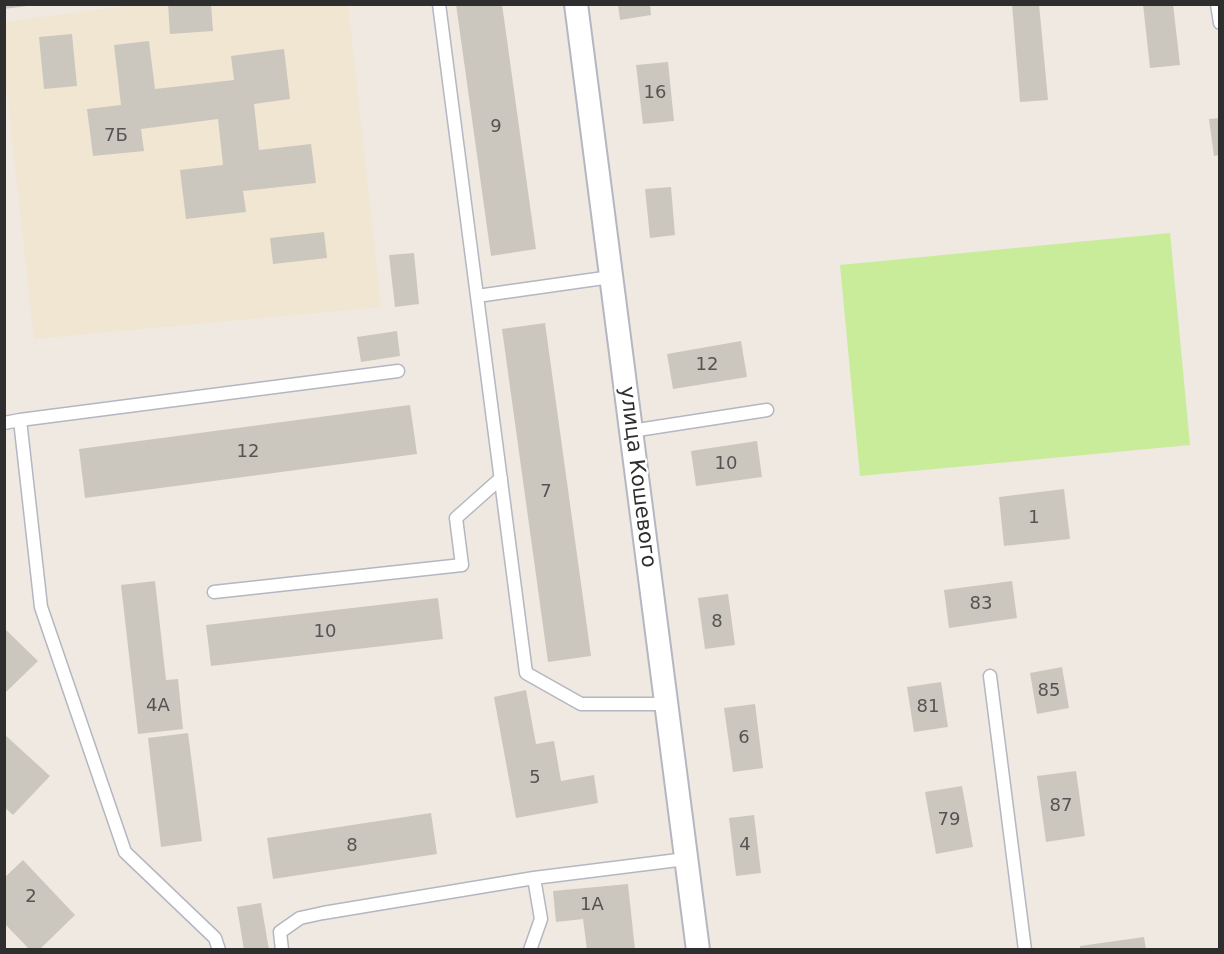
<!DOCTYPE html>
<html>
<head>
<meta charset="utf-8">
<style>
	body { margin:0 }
	#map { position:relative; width:1224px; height:954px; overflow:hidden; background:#efe9e1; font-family:"DejaVu Sans",sans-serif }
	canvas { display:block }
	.frame { position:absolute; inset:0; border:6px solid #2e2e2e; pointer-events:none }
</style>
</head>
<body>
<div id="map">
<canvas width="1224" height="954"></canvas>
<div class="frame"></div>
</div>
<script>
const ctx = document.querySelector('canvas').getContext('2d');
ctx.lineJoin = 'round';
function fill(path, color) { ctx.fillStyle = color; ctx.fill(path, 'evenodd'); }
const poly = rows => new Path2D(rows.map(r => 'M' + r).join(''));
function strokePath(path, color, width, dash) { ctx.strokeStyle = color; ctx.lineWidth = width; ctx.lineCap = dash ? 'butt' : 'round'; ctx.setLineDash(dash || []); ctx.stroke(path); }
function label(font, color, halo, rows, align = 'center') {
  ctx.font = font + ' "DejaVu Sans",sans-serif'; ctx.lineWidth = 4.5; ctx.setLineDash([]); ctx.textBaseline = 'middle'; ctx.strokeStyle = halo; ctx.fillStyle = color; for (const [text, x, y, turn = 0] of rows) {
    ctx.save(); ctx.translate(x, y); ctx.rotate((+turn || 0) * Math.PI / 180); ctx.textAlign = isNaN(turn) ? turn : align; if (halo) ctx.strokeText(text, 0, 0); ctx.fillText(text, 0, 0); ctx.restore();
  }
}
fill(poly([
	[142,4,348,5,381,307,34,339,5,76,4,22]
]), '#f0e6d1');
fill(poly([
	[1170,233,1190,445,860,476,840,265]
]), '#c9ec9a');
fill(poly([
	[4,4,27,4,27,6,4,9],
	[168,4,211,4,213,31,170,34],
	[456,4,502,4,536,249,491,256],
	[618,4,650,4,651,15,620,20],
	[1012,4,1039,4,1048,100,1020,102],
	[1143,4,1173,4,1180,65,1150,68],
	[72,34,77,86,44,89,39,37],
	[149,41,155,89,234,80,231,56,284,49,290,99,254,104,259,150,311,144,316,183,243,191,246,212,186,219,180,170,223,165,218,119,141,129,144,151,93,156,87,109,121,105,114,45],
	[668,62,674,121,643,124,636,65],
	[1220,118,1220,155,1214,156,1209,119],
	[671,187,675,235,650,238,645,189],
	[324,232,327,258,273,264,270,238],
	[414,253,419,304,395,307,389,255],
	[545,323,591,656,548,662,502,329],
	[397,331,400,356,361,362,357,337],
	[741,341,747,377,673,389,667,354],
	[410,405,417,454,85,498,79,449],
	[757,441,762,477,696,486,691,451],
	[1064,489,1070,539,1004,546,999,497],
	[155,581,166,680,178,679,183,729,138,734,121,585],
	[1012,581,1017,618,949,628,944,590],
	[728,594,735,645,705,649,698,598],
	[438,598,443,639,211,666,206,625],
	[4,628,38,661,4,694],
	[1062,667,1069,708,1037,714,1030,673],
	[941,682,948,727,914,732,907,687],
	[526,690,536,744,554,741,561,781,594,775,598,803,516,818,494,697],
	[755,704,763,768,733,772,724,708],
	[188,733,202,841,161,847,148,738],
	[4,734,50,776,13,815,4,807],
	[1076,771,1085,836,1046,842,1037,776],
	[962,786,973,847,936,854,925,792],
	[431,813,437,854,273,879,267,838],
	[754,815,761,873,736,876,729,818],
	[23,860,75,915,39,950,30,950,4,923,4,878],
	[628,884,635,950,587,950,583,919,556,922,553,891],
	[261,903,269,950,244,950,237,907],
	[1144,937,1146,950,1080,950,1080,946]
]), '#cbc7bf');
const lane = poly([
	[439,4,526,673,581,704,666,704],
	[1217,4,1220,23],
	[477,296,611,277],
	[4,423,20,420],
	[631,431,767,410],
	[214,592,462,565,456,518,501,478],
	[990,676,1025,950],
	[219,950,215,938,125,852,41,607,20,420,398,371],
	[282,950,280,932,300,918,323,913,534,878],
	[530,950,541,919,534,878,686,859]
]);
const street = poly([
	[576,4,698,950]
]);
strokePath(lane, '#b4b7c1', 15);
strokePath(street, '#b4b7c1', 26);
strokePath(lane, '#fff', 12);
strokePath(street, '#fff', 22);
label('18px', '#555452', null, [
	["16",655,93],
	["9",496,127],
	["7Б",116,136],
	["12",707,365],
	["12",248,452],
	["10",726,464],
	["7",546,492],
	["1",1034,518],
	["83",981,604],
	["8",717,622],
	["10",325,632],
	["85",1049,691],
	["4А",158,706],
	["81",928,707],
	["6",744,738],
	["5",535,778],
	["87",1061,806],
	["79",949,820],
	["4",745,845],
	["8",352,846],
	["2",31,897],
	["1А",592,905]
]);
label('21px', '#2e2e2e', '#fff', [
	["улица Кошевого",637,477,83]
]);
</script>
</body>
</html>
